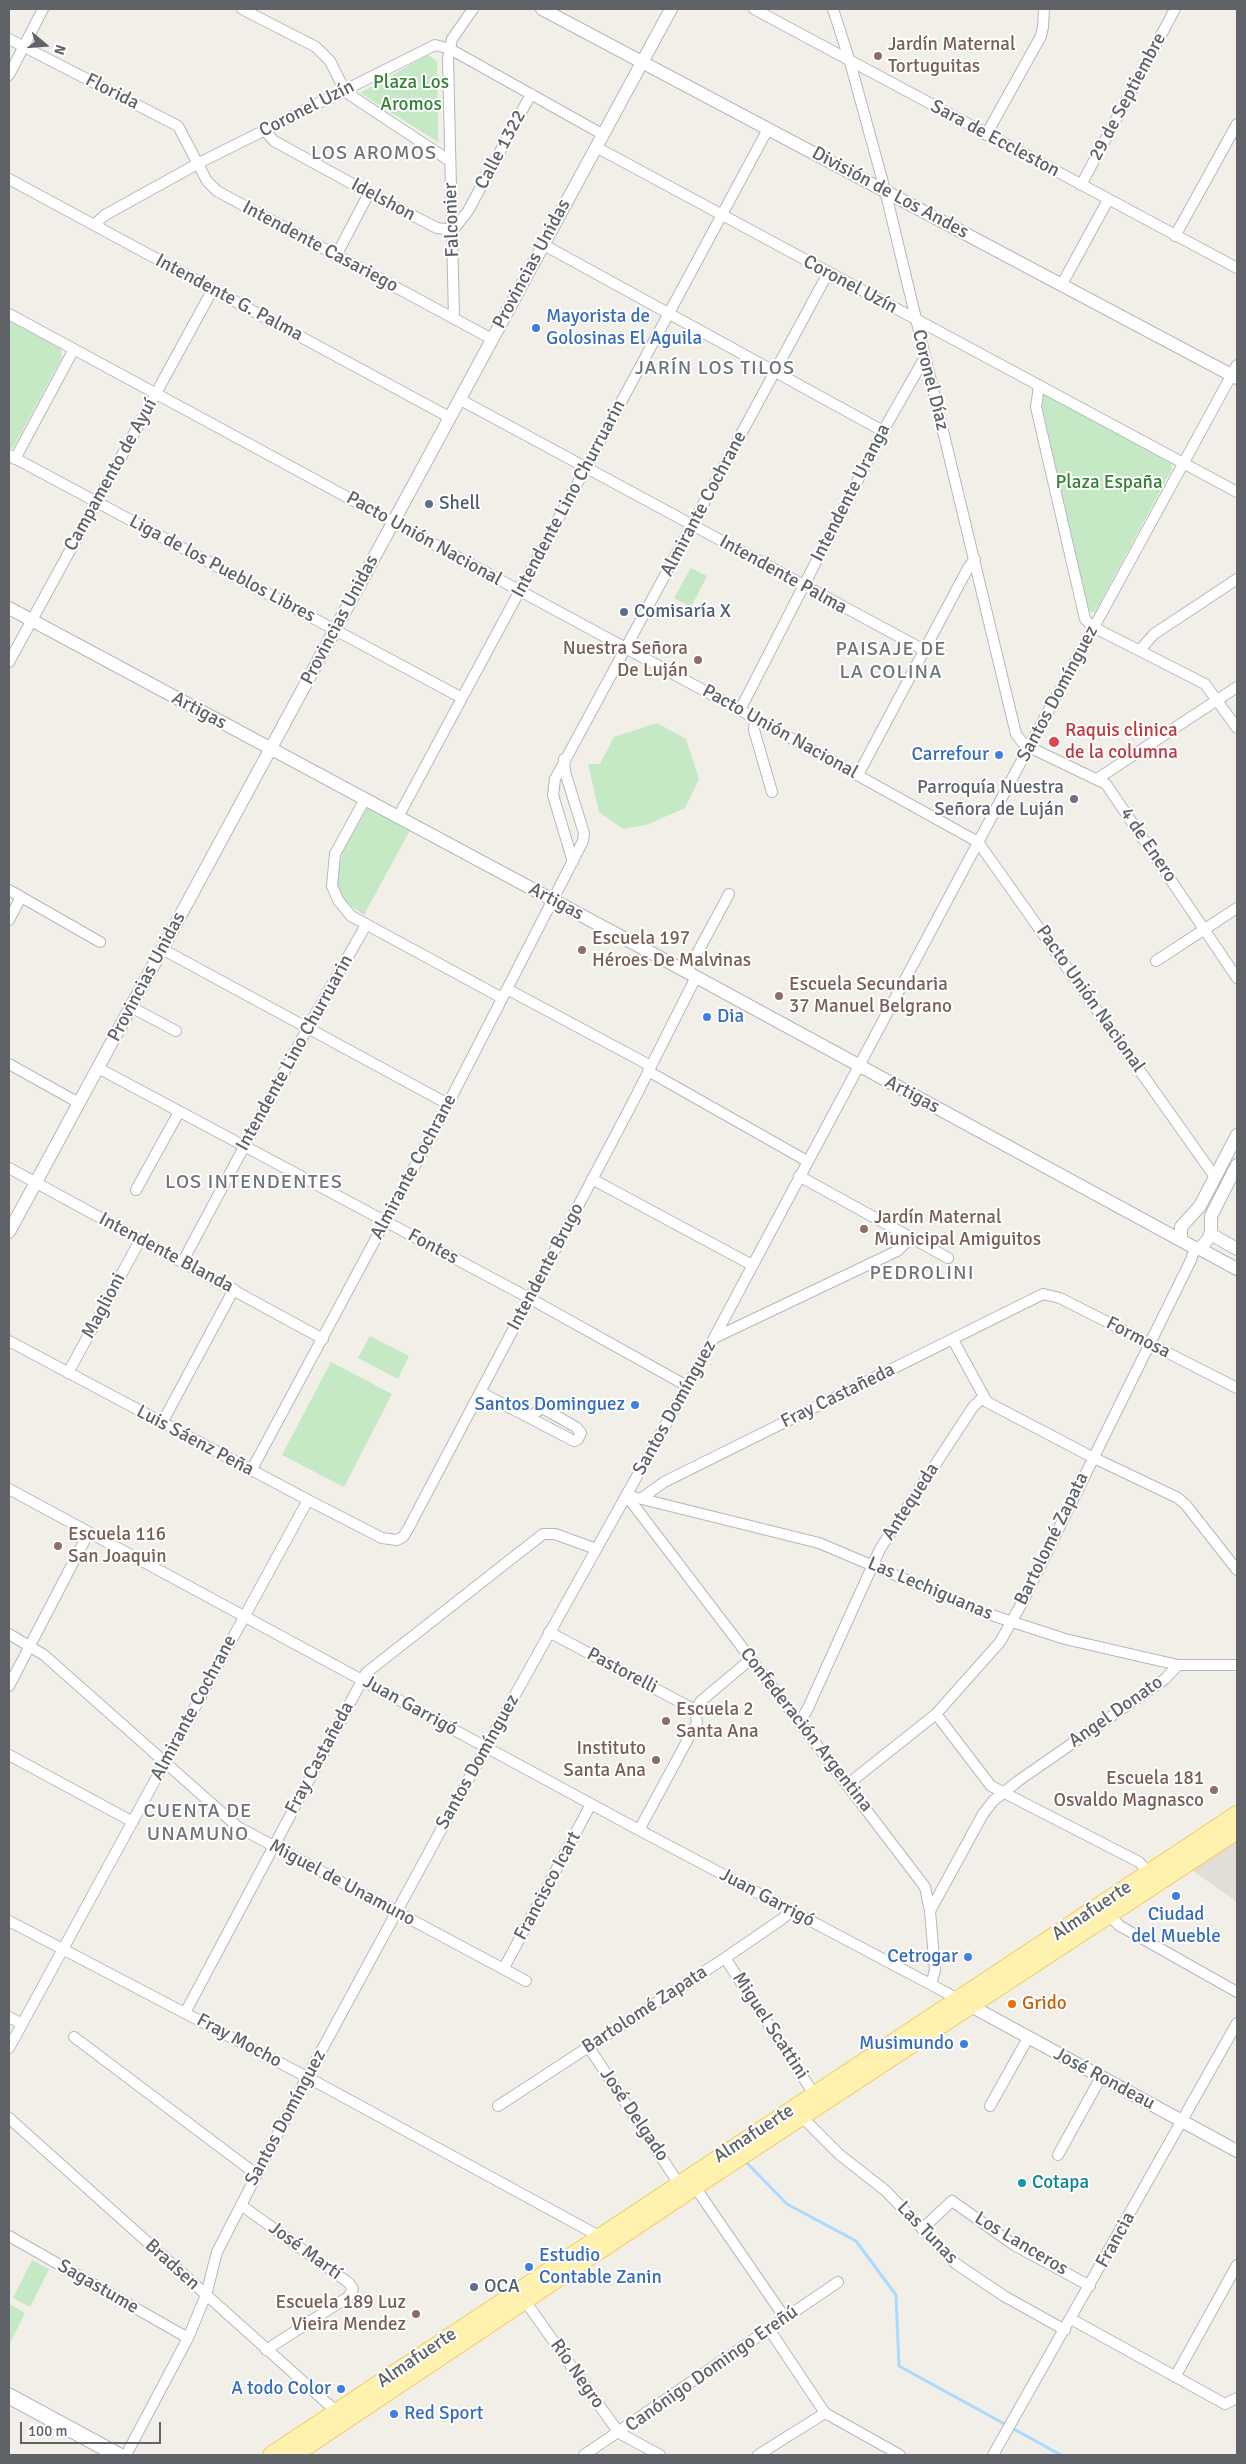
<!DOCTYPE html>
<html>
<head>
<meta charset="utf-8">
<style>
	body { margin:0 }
	#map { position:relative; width:1246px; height:2464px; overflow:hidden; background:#f1efe8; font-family:Signika,sans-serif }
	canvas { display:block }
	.frame { position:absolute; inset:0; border:10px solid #5f6368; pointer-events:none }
	.north { position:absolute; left:20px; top:20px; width:50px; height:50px; -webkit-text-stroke:4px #fff; paint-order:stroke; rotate:108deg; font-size:14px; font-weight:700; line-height:20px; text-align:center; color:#5f6368 }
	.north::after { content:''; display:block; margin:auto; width:18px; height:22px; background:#5f6368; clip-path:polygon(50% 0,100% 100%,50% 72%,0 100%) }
	.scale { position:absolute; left:20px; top:2422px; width:141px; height:22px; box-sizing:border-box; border:2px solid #5f6368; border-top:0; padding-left:6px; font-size:15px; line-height:18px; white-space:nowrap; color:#5f6368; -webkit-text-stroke:4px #fff; paint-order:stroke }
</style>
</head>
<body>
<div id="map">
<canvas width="1246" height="2464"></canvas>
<div class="frame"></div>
<div class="north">N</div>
<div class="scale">100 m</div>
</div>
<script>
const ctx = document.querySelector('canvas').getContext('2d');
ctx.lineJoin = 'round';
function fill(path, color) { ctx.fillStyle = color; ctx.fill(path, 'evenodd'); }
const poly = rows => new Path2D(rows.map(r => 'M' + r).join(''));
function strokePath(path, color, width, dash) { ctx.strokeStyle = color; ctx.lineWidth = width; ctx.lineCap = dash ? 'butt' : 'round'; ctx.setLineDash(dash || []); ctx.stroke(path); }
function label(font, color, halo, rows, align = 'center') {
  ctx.font = font + ' Signika,sans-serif'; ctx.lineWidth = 4; ctx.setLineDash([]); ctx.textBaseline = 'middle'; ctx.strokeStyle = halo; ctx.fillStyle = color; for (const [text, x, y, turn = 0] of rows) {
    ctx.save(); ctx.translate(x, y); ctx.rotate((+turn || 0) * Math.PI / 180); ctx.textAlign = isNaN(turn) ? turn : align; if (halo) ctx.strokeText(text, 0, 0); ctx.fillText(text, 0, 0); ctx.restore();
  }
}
fill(poly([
	[1237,1831,1237,1902,1186,1866]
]), '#e1ded6');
fill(poly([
	[428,55,437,61,438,142,360,93],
	[9,321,61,349,62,357,13,448,9,449],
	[1044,392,1171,463,1172,469,1095,612,1091,612,1087,608,1041,402],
	[691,568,707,576,691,607,674,598],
	[657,723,686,739,699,779,685,808,646,825,623,829,599,812,588,764,600,764,614,737],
	[367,808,410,830,364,915,345,902,339,891,337,877,343,850],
	[370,1336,409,1356,398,1379,358,1358],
	[331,1362,392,1394,344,1487,282,1455],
	[32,2260,49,2269,30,2307,13,2298],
	[9,2304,25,2313,9,2345]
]), '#c5e8c5');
strokePath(poly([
	[744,2160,787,2204,856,2241,896,2295,899,2366,1061,2455]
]), '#aadaff', 3);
const minor = poly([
	[242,9,316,47,330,61,344,89,350,95,450,161],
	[754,9,1237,268],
	[833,9,850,62,885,190,1016,734,1022,742,1029,747,1106,784,1237,978],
	[9,39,178,126,207,181,217,191,492,339],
	[9,75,43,9],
	[265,131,274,141,369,193,437,228,453,230,468,211,531,94],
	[986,135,1041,36,1043,27,1044,9],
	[596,147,1237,492],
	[9,179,449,417],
	[1081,185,1175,9],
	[94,225,105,215,199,163,435,45,450,49,602,134],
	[1175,236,1237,124],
	[544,245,883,431],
	[336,256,369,193],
	[1062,284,1108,200],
	[9,314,740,710,978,842,1215,1177],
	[454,318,448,59,452,39,473,9],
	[1039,386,1036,407,1085,619,1093,627,1205,684,1237,728],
	[459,399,924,650],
	[9,455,462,698],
	[15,459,74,349],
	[1140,650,1154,634,1237,579],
	[9,662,213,289],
	[740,710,883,431,924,359],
	[755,719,754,730,772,792],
	[858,775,968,568,975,559],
	[1097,779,1237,687],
	[365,799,335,854,332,886,338,900,351,916,502,998],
	[398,817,768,129],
	[573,862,553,795,555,779,828,273],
	[9,890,100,942],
	[9,920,21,897],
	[162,949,448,1104],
	[1156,961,1237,908],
	[687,972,729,894],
	[507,989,651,1066],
	[131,1007,176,1031],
	[9,1064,79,1103],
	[98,1068,529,1298,687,1386],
	[648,1071,807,1161],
	[9,1168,323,1339],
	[799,1176,948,1258],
	[592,1179,752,1265],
	[136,1190,179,1112],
	[183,1261,307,1029,366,925],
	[714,1338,897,1251,911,1238],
	[953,1340,987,1402,1092,1457,1178,1498,1186,1505,1237,1570],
	[9,1341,308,1500,382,1538,397,1540,403,1537,408,1529,634,1100,696,977],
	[68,1373,140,1240],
	[480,1392,574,1441,578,1439,581,1433,576,1427,542,1408,529,1417],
	[162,1423,234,1289],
	[251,1471,448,1104,583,841,584,833,565,772,564,759],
	[9,1489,639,1830,962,2001],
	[626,1495,819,1543,985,1613,1065,1639,1178,1665,1237,1665],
	[626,1495,925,1887,930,1911,935,1970,931,1984],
	[642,1498,664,1482,1043,1294,1060,1298,1237,1388],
	[549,1632,695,1710],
	[9,1634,44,1655,238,1827,526,1981],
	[9,1686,89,1532],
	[936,1714,991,1786,1139,1862,1149,1873],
	[800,1722,808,1708,880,1549,973,1407,983,1397],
	[9,1755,133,1822],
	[848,1784,936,1714,1000,1642,1022,1603,1191,1260,1195,1248],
	[639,1830,694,1728,697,1723,695,1710,701,1701,751,1659],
	[930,1911,983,1814,993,1801,1018,1781,1165,1679,1178,1665],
	[1108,1915,1120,1926,1237,1992],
	[9,1921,307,2077,599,2236],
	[725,1958,814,2094],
	[504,1968,591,1804],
	[185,2013,366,1673,543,1534,555,1534,596,1549],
	[9,2017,22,2024],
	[74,2037,256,2174],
	[588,2046,679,2184],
	[9,2048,308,1500],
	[498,2106,725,1958,782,1919,791,1911],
	[990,2106,1028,2038],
	[9,2118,337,2412],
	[803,2118,840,2155,886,2191,955,2263,1004,2296,1065,2330],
	[1058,2155,1101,2077],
	[695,2187,785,2318],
	[241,2205,349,2283,353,2289,348,2297,266,2350],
	[923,2228,952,2201,1014,2245,1090,2286],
	[9,2236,188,2338],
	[525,2301,619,2433,660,2455],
	[1071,2319,1225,2404,1237,2398],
	[769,2329,825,2413,900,2455],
	[1175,2377,1237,2265],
	[126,2455,188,2338,206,2295,217,2252,307,2077,486,1747,714,1338,1039,728,1237,365],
	[584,2455,838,2282],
	[758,2455,825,2413],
	[993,2455,1237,2023]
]);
const tertiary = poly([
	[542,9,1237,378],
	[9,608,687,972,1195,1248,1200,1249,1208,1239,1211,1232,1211,1216,1237,1165],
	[9,1232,671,9],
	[1211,1232,1214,1236,1237,1249],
	[1181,1240,1181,1227,1200,1206,1237,1135],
	[1200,1249,1237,1269],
	[971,2006,1237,2151]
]);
const secondary = poly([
	[9,2396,118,2455]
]);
const primary = poly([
	[271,2455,1237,1814],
	[294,2455,695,2187,1237,1831]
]);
strokePath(minor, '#b5b8bc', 12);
strokePath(tertiary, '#b5b8bc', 14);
strokePath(secondary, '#b6babf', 17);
strokePath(primary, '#f2c960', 18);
strokePath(minor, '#fff', 10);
strokePath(tertiary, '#fff', 12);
strokePath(secondary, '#fff', 15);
strokePath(primary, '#fff2af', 16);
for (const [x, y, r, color] of [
	[878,56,5,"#8d6e63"],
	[536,328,5,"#3f7fe0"],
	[429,504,5,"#5c6f8a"],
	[624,612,5,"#5c6f8a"],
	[698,660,5,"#8d6e63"],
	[1054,742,6,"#e0444e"],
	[999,755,5,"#3f7fe0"],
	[1074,799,5,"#6b7280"],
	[582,950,5,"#8d6e63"],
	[779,996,5,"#8d6e63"],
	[707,1017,5,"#3f7fe0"],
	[864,1229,5,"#8d6e63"],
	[635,1405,5,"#3f7fe0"],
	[58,1546,5,"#8d6e63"],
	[666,1721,5,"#8d6e63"],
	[656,1760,5,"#8d6e63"],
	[1214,1790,5,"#8d6e63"],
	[1176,1896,5,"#3f7fe0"],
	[968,1957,5,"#3f7fe0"],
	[1012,2004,5,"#e8710a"],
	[964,2044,5,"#3f7fe0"],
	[1022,2183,5,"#0f9aa8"],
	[529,2267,5,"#3f7fe0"],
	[474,2287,5,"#5c6f8a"],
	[416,2314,5,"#8d6e63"],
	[341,2389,5,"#3f7fe0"],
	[394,2414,5,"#3f7fe0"]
]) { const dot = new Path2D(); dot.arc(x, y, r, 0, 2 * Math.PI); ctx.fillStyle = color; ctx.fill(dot); strokePath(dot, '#fff', 2); }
label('19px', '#785e54', '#fff', [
	["Jardín Maternal",888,45],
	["Tortuguitas",888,67],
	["Nuestra Señora",688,649,"right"],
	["De Luján",688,671,"right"],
	["Escuela 197",592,939],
	["Héroes De Malvinas",592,961],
	["Escuela Secundaria",789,985],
	["37 Manuel Belgrano",789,1007],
	["Jardín Maternal",874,1218],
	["Municipal Amiguitos",874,1240],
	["Escuela 116",68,1535],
	["San Joaquin",68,1557],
	["Escuela 2",676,1710],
	["Santa Ana",676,1732],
	["Instituto",646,1749,"right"],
	["Santa Ana",646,1771,"right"],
	["Escuela 181",1204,1779,"right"],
	["Osvaldo Magnasco",1204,1801,"right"],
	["Escuela 189 Luz",406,2303,"right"],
	["Vieira Mendez",406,2325,"right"]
], 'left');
label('19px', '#348238', '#fff', [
	["Plaza Los",411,83],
	["Aromos",411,105],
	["Plaza España",1109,483]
]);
label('19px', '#5f6368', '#fff', [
	["Florida",112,92,27],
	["29 de Septiembre",1128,97,-62],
	["Coronel Uzín",307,109,-27],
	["Sara de Eccleston",995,139,28],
	["Calle 1322",501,150,-62],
	["División de Los Andes",890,193,28],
	["Idelshon",383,200,28],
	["Falconier",452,220,-92],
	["Intendente Casariego",320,247,28],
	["Provincias Unidas",532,264,-62],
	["Coronel Uzín",850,285,28],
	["Intendente G. Palma",229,298,28],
	["Coronel Díaz",930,380,76],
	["Campamento de Ayuí",111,475,-61],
	["Intendente Uranga",851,493,-63],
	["Intendente Lino Churruarin",569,499,-62],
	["Almirante Cochrane",704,504,-62],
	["Pacto Unión Nacional",424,539,29],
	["Liga de los Pueblos Libres",222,569,28],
	["Intendente Palma",783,575,29],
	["Provincias Unidas",340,620,-62],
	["Santos Domínguez",1058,694,-62],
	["Artigas",199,711,28],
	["Pacto Unión Nacional",780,732,29],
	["4 de Enero",1148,845,56],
	["Artigas",556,902,28],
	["Provincias Unidas",147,977,-62],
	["Pacto Unión Nacional",1090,999,55],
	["Intendente Lino Churruarin",295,1053,-61],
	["Artigas",912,1095,28],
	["Almirante Cochrane",414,1167,-62],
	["Fontes",433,1247,28],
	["Intendente Blanda",166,1253,28],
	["Intendente Brugo",546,1267,-62],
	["Maglioni",104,1306,-62],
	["Formosa",1138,1338,27],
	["Fray Castañeda",838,1396,-26],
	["Santos Domínguez",675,1408,-61],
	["Luis Sáenz Peña",195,1441,28],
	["Antequeda",911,1502,-57],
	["Bartolomé Zapata",1052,1539,-64],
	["Las Lechiguanas",930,1589,23],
	["Pastorelli",622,1671,28],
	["Juan Garrigó",410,1706,29],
	["Almirante Cochrane",194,1708,-62],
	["Angel Donato",1116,1712,-35],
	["Confederación Argentina",806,1730,52],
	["Fray Castañeda",320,1758,-62],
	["Santos Domínguez",478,1762,-61],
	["Miguel de Unamuno",342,1883,28],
	["Francisco Icart",548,1886,-62],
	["Juan Garrigó",767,1898,28],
	["Almafuerte",1092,1911,-34],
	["Bartolomé Zapata",645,2010,-33],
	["Miguel Scattini",770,2026,57],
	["Fray Mocho",239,2041,28],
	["José Rondeau",1104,2079,28],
	["José Delgado",634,2115,56],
	["Santos Domínguez",286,2118,-62],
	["Almafuerte",754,2134,-33],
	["Las Tunas",927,2233,46],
	["Francia",1116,2240,-61],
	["Los Lanceros",1021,2244,31],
	["José Martí",305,2251,36],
	["Bradsen",172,2265,42],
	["Sagastume",98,2287,30],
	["Almafuerte",417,2358,-34],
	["Canónigo Domingo Ereñú",712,2369,-35],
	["Río Negro",577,2374,55]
]);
label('19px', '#366cbe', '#fff', [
	["Mayorista de",546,317,"left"],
	["Golosinas El Aguila",546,339,"left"],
	["Carrefour",989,755],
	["Dia",717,1017,"left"],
	["Santos Dominguez",625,1405],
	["Ciudad",1176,1915,"center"],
	["del Mueble",1176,1937,"center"],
	["Cetrogar",958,1957],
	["Musimundo",954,2044],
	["Estudio",539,2256,"left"],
	["Contable Zanin",539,2278,"left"],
	["A todo Color",331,2389],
	["Red Sport",404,2414,"left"]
], 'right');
label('19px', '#4e5e75', '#fff', [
	["Shell",439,504],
	["Comisaría X",634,612],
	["OCA",484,2287]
], 'left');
label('19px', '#be3a42', '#fff', [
	["Raquis clinica",1065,731],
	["de la columna",1065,753]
], 'left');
label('19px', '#5b616d', '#fff', [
	["Parroquía Nuestra",1064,788],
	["Señora de Luján",1064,810]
], 'right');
label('19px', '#c56008', '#fff', [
	["Grido",1022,2004]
], 'left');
label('19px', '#0d838f', '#fff', [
	["Cotapa",1032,2183]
], 'left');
ctx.letterSpacing = '1px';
label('20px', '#70757a', '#fff', [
	["LOS AROMOS",374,154],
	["JARÍN LOS TILOS",715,369],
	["PAISAJE DE",891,650],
	["LA COLINA",891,673],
	["LOS INTENDENTES",254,1183],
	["PEDROLINI",922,1274],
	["CUENTA DE",198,1812],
	["UNAMUNO",198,1835]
]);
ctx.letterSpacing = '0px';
</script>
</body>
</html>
